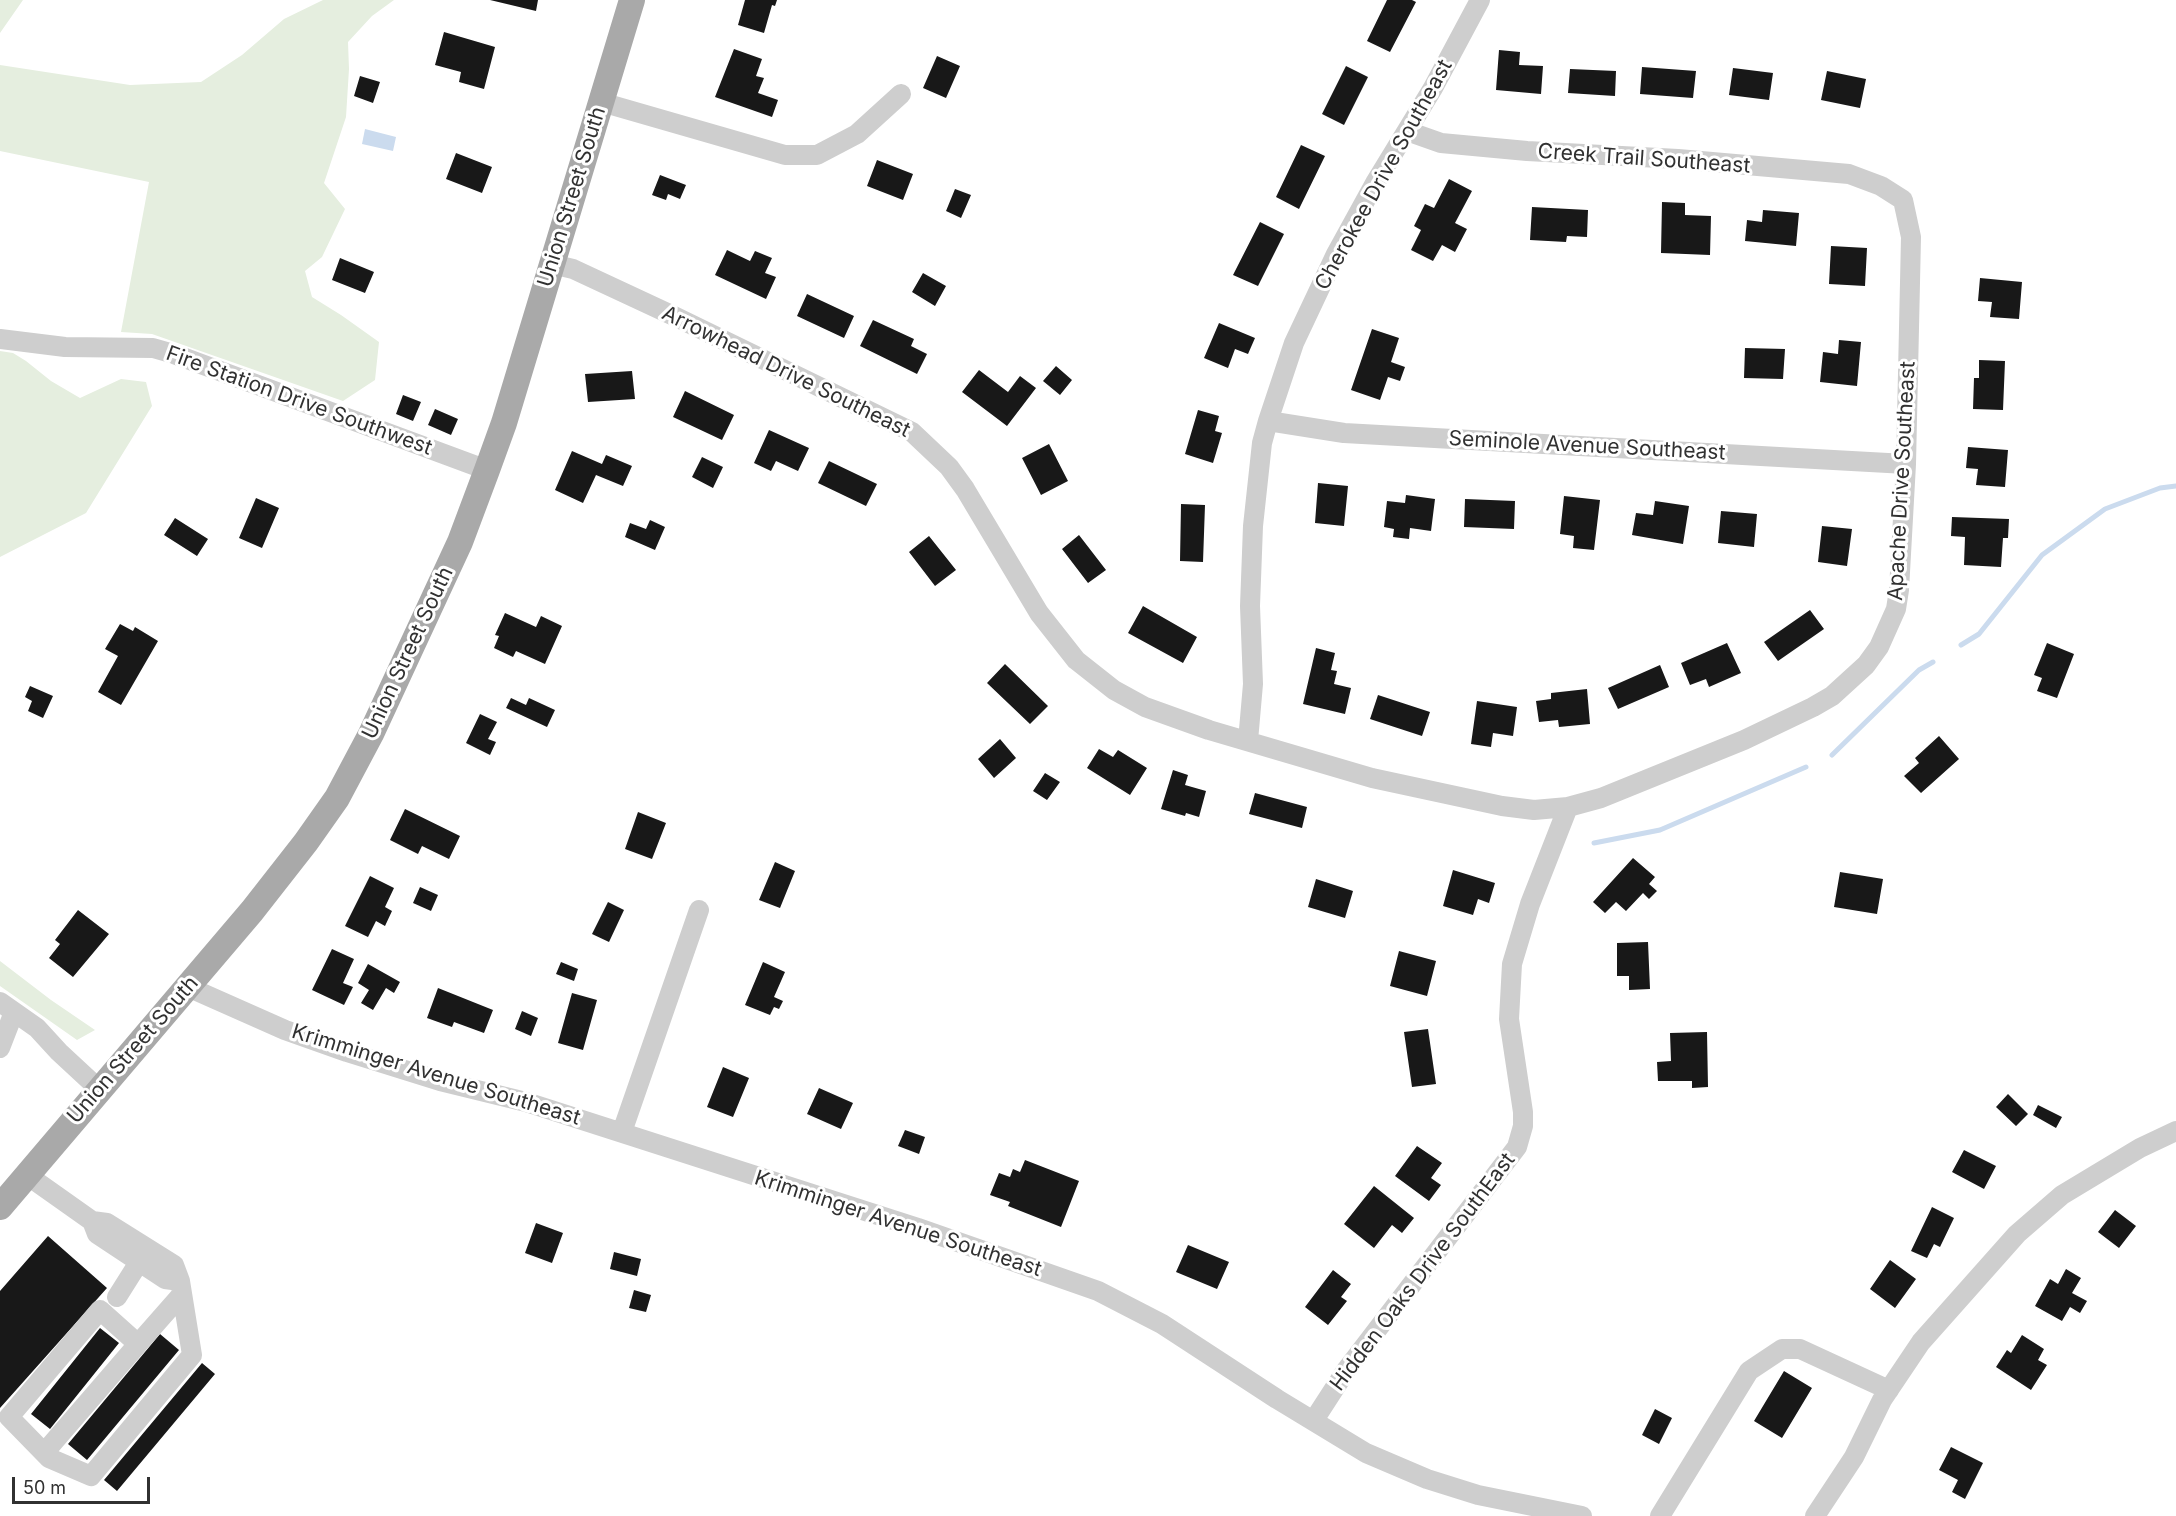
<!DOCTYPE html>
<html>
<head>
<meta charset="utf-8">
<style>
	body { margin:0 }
	#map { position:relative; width:2176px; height:1516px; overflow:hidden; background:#fff; font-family:Inter,sans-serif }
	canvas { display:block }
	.scale { position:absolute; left:12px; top:1477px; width:138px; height:27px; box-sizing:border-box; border:3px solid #313131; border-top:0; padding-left:8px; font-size:18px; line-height:21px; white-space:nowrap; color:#313131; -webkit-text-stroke:4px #fff; paint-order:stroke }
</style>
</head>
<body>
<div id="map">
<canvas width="2176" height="1516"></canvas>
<div class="scale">50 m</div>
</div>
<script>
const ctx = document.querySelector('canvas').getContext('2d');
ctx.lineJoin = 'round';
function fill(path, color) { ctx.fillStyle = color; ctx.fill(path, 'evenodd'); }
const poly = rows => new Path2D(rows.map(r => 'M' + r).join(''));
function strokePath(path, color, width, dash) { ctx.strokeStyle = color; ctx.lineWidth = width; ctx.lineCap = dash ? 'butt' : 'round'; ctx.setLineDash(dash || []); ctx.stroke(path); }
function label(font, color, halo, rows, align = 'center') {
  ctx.font = font + ' Inter,sans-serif'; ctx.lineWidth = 6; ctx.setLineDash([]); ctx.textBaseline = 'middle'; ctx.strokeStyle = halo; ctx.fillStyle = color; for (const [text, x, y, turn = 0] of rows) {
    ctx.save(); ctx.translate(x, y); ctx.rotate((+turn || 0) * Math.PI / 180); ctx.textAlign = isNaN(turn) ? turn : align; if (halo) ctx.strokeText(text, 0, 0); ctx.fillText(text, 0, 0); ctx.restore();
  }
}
fill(poly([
	[0,0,23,0,0,33],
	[323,0,394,0,372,16,348,42,349,69,346,117,324,183,345,209,322,257,305,271,312,297,341,315,379,342,375,380,343,401,152,334,121,332,149,182,0,151,0,65,130,85,201,82,242,55,284,19],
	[0,351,13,353,26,361,51,381,80,398,121,379,146,382,152,406,86,513,0,557],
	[0,961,51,1000,95,1030,77,1040,0,986]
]), '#e5eedf');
fill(poly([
	[365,129,396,137,393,151,362,144]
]), '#cbdbee');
strokePath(poly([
	[1961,645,1979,634,2042,555,2105,509,2160,488,2176,486],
	[1832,755,1919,670,1933,662],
	[1594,843,1660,830,1806,767]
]), '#cbdbee', 5);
fill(poly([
	[490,0,538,0,536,11],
	[745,0,777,0,775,6,772,5,764,33,738,25],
	[1387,0,1412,0,1416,2,1390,52,1367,41],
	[444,32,495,47,484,89,459,82,461,72,435,65],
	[734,49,762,59,756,76,764,78,758,93,778,100,772,117,715,97],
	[1499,50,1520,52,1519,65,1543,66,1541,94,1496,90],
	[937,56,960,66,946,98,923,88],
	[1346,66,1368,77,1344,125,1322,114],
	[1642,67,1696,71,1693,98,1640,94],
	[1733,68,1773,73,1769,100,1729,95],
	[1570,69,1616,71,1615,96,1568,93],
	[1827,71,1866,79,1860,108,1821,100],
	[360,76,380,82,373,103,354,96],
	[1301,145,1325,156,1299,209,1276,197],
	[456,153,492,167,482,193,446,179],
	[877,160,913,174,903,200,867,186],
	[660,175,686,185,680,199,668,194,666,200,652,195],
	[1449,179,1472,191,1455,223,1467,229,1455,252,1442,245,1433,261,1411,250,1421,230,1414,226,1425,204,1434,208],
	[955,189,971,195,961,218,946,211],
	[1662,202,1685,203,1685,215,1711,216,1710,255,1661,253],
	[1532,207,1588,210,1587,237,1567,236,1566,242,1530,240],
	[1763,210,1799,213,1796,246,1745,241,1747,220,1762,222],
	[1260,222,1284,234,1258,286,1233,275],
	[1831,246,1867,248,1865,286,1829,284],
	[727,250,750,261,755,251,772,258,765,273,776,277,766,299,715,275],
	[340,258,374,272,365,293,332,280],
	[923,273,946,286,935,306,912,292],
	[1980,278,2022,282,2019,319,1990,317,1992,302,1978,301],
	[807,294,854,316,844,338,797,316],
	[873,320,914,339,911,346,927,354,917,374,860,346],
	[1219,323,1255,338,1248,354,1235,349,1228,368,1204,358],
	[1372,329,1399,338,1391,362,1405,367,1400,381,1388,377,1380,400,1351,390],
	[1839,340,1861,342,1857,386,1820,382,1823,352,1838,354],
	[1745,348,1785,349,1783,379,1744,378],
	[1979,360,2005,361,2003,410,1973,409,1974,378,1979,378],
	[1056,366,1072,380,1060,395,1043,381],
	[979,370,1008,392,1020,376,1036,388,1007,426,962,392],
	[632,371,635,399,588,402,585,374],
	[685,391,734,415,722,440,673,417],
	[403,395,421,402,413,421,396,414],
	[435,409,458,419,451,435,428,425],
	[1198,410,1219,416,1215,431,1222,433,1213,463,1185,454],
	[769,430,809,448,798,471,776,461,771,471,754,463],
	[1049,444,1068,481,1041,495,1022,458],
	[1968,447,2008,450,2005,487,1976,485,1978,469,1966,468],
	[572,451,602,464,606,455,632,466,623,486,596,475,583,503,555,490],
	[702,457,723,467,713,488,692,477],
	[829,461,877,484,866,506,818,483],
	[1318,483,1348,486,1344,526,1315,523],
	[1406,495,1435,499,1431,531,1410,528,1409,539,1393,537,1394,529,1384,527,1387,501,1405,503],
	[1564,496,1600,500,1594,550,1573,548,1574,536,1560,534],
	[256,498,279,508,262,548,239,538],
	[1465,499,1515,501,1514,529,1464,527],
	[1655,501,1689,506,1683,544,1632,535,1636,513,1653,515],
	[1181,504,1205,505,1203,562,1180,561],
	[1721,511,1757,514,1754,547,1718,543],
	[1952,517,2009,519,2008,538,2003,538,2001,567,1964,565,1965,537,1951,536],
	[175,518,208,539,197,556,164,535],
	[650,520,665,527,655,550,625,537,630,523,646,529],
	[1822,526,1852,529,1847,566,1818,562],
	[1079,535,1106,570,1088,583,1062,549],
	[929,536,956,570,935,586,909,552],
	[1143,606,1197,637,1183,663,1128,633],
	[1810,610,1824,629,1778,661,1764,642],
	[505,613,536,627,541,616,562,626,545,664,516,651,513,657,494,648,499,636,495,635],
	[120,624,133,631,135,627,158,641,121,705,98,692,118,656,105,649],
	[1727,643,1741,673,1709,687,1706,679,1690,685,1681,663],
	[2047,643,2074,654,2057,698,2037,691,2042,678,2034,675],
	[1316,648,1335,653,1331,670,1337,671,1334,684,1351,688,1345,714,1303,704],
	[1005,664,1048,706,1030,724,987,683],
	[1660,665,1669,687,1618,709,1608,688],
	[30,686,53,696,43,718,28,711,32,701,25,697],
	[1587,689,1590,724,1559,727,1558,720,1539,722,1536,701,1551,699,1551,693],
	[1378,695,1430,712,1422,736,1370,719],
	[511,698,526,705,529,698,555,710,547,727,506,708],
	[1477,701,1517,707,1513,736,1493,733,1491,747,1471,744],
	[480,714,497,722,488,739,496,742,490,755,466,743],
	[1939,736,1959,759,1921,793,1904,776,1919,763,1915,758],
	[1000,739,1016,758,994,778,978,759],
	[1099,749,1113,757,1118,750,1147,768,1130,795,1087,768],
	[1173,770,1188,775,1185,785,1206,791,1199,817,1186,813,1185,816,1161,809],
	[1045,773,1060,782,1047,800,1033,791],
	[1255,793,1307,807,1302,828,1249,814],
	[405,809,460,836,449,859,422,846,418,854,390,840],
	[638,812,666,823,652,859,625,849],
	[1633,858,1655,877,1649,884,1657,891,1649,899,1643,893,1626,911,1616,902,1605,913,1593,902],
	[775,862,795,871,780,908,759,900],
	[1453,870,1495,883,1489,903,1478,899,1473,915,1443,906],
	[1840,872,1883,879,1877,914,1834,907],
	[370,876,394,888,385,907,392,911,385,926,376,921,368,937,345,926],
	[1316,879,1353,891,1345,918,1308,907],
	[420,887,438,895,431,911,413,903],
	[608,902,624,910,609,942,592,934],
	[78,910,109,934,73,977,49,958,60,944,55,940],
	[1648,942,1650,989,1629,990,1629,976,1617,976,1617,943],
	[332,949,354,959,343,983,353,987,344,1005,312,990],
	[1399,951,1436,961,1427,996,1390,986],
	[561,962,578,969,574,981,556,974],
	[763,962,785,972,774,997,783,1001,779,1009,774,1007,770,1015,745,1005],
	[368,964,400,982,394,993,386,988,373,1010,361,1003,369,990,358,983],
	[438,988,493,1010,484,1033,454,1022,452,1027,427,1018],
	[572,993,597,1000,583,1050,558,1043],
	[522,1011,538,1018,531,1036,515,1029],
	[1428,1029,1436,1084,1412,1087,1404,1032],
	[1707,1032,1708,1087,1692,1088,1692,1081,1658,1081,1657,1062,1671,1061,1670,1033],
	[723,1067,749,1078,733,1117,707,1107],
	[819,1088,853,1103,841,1129,807,1114],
	[2008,1094,2028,1114,2016,1126,1996,1107],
	[2038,1105,2062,1117,2056,1128,2033,1115],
	[905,1130,925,1137,919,1154,898,1146],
	[1417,1146,1442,1163,1431,1178,1441,1185,1429,1201,1395,1176],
	[1964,1150,1996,1166,1984,1189,1952,1172],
	[1025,1160,1079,1181,1061,1227,1008,1206,1010,1202,990,1195,999,1173,1010,1177,1013,1169,1020,1172],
	[1374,1186,1414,1218,1402,1233,1392,1225,1374,1248,1344,1224],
	[1932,1207,1954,1218,1940,1247,1934,1244,1927,1258,1911,1251],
	[2115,1210,2136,1226,2119,1248,2098,1232],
	[536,1223,563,1233,552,1263,525,1253],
	[48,1236,107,1288,0,1408,0,1291],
	[1188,1245,1229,1262,1217,1289,1176,1272],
	[614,1252,641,1259,637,1276,610,1269],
	[1890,1260,1916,1279,1895,1308,1870,1289],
	[2066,1269,2081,1278,2072,1293,2087,1301,2080,1313,2070,1307,2062,1321,2035,1306,2050,1279,2058,1284],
	[1333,1270,1351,1284,1341,1297,1347,1301,1328,1325,1305,1307],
	[634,1290,651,1295,646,1312,629,1308],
	[100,1328,119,1343,50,1429,31,1414],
	[160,1334,179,1350,87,1460,68,1444],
	[2022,1335,2044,1349,2038,1360,2047,1365,2031,1390,1996,1367,2007,1350,2011,1353],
	[202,1363,215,1374,117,1491,104,1480],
	[1784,1371,1812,1388,1782,1438,1754,1421],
	[1655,1409,1672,1418,1659,1444,1642,1435],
	[1951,1447,1983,1463,1965,1499,1952,1492,1958,1480,1939,1470]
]), '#181818');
strokePath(poly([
	[601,102,785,155,817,155,857,134,901,94],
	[552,264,573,269,676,317,912,432,949,467,965,489,1039,613,1076,660,1114,690,1145,707,1209,730,1372,778,1502,806,1534,810,1568,807,1601,798,1744,740,1813,707,1832,696,1866,665,1879,647,1896,609,1899,590,1906,464,1911,237,1903,200,1881,186,1849,174,1678,159,1527,151,1441,143,1407,131],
	[0,339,65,347,153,348,174,354,487,470],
	[1268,421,1344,433,1906,464],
	[1248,741,1253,684,1250,606,1253,526,1262,443,1268,421,1294,343,1336,254,1375,183,1433,88,1480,0],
	[188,987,285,1030,347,1052,440,1081,526,1102,918,1228,1098,1291,1162,1324,1277,1399,1366,1453,1427,1479,1478,1495,1582,1516],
	[0,1002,37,1028,59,1052,100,1090],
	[0,1048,14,1012],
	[622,1132,699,910],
	[27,1175,92,1221,107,1223,174,1265,180,1281,165,1279,97,1234,92,1221],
	[180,1281,192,1355,91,1476,49,1458,9,1417,100,1310,138,1344,182,1294],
	[117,1297,146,1251],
	[1314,1420,1347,1369,1517,1147,1523,1126,1523,1112,1509,1019,1512,964,1530,904,1568,807],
	[44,1453,138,1344],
	[1660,1516,1749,1371,1782,1349,1800,1349,1889,1390],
	[1815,1516,1854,1457,1882,1400,1921,1342,2017,1234,2062,1195,2140,1148,2176,1131]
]), '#cecece', 20);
strokePath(poly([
	[0,1207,252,911,306,842,337,798,371,734,460,542,487,470,504,423,632,0]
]), '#a9a9a9', 26);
label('21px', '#313131', '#fff', [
	["Creek Trail Southeast",1644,159,4],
	["Cherokee Drive Southeast",1384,175,-61],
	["Union Street South",572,197,-73],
	["Arrowhead Drive Southeast",786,372,26],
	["Fire Station Drive Southwest",299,401,20],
	["Seminole Avenue Southeast",1587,446,3],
	["Apache Drive Southeast",1902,481,-87],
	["Union Street South",408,653,-65],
	["Union Street South",133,1050,-49],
	["Krimminger Avenue Southeast",436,1075,17],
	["Krimminger Avenue Southeast",898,1224,18],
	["Hidden Oaks Drive SouthEast",1423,1272,-53]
]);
</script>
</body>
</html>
